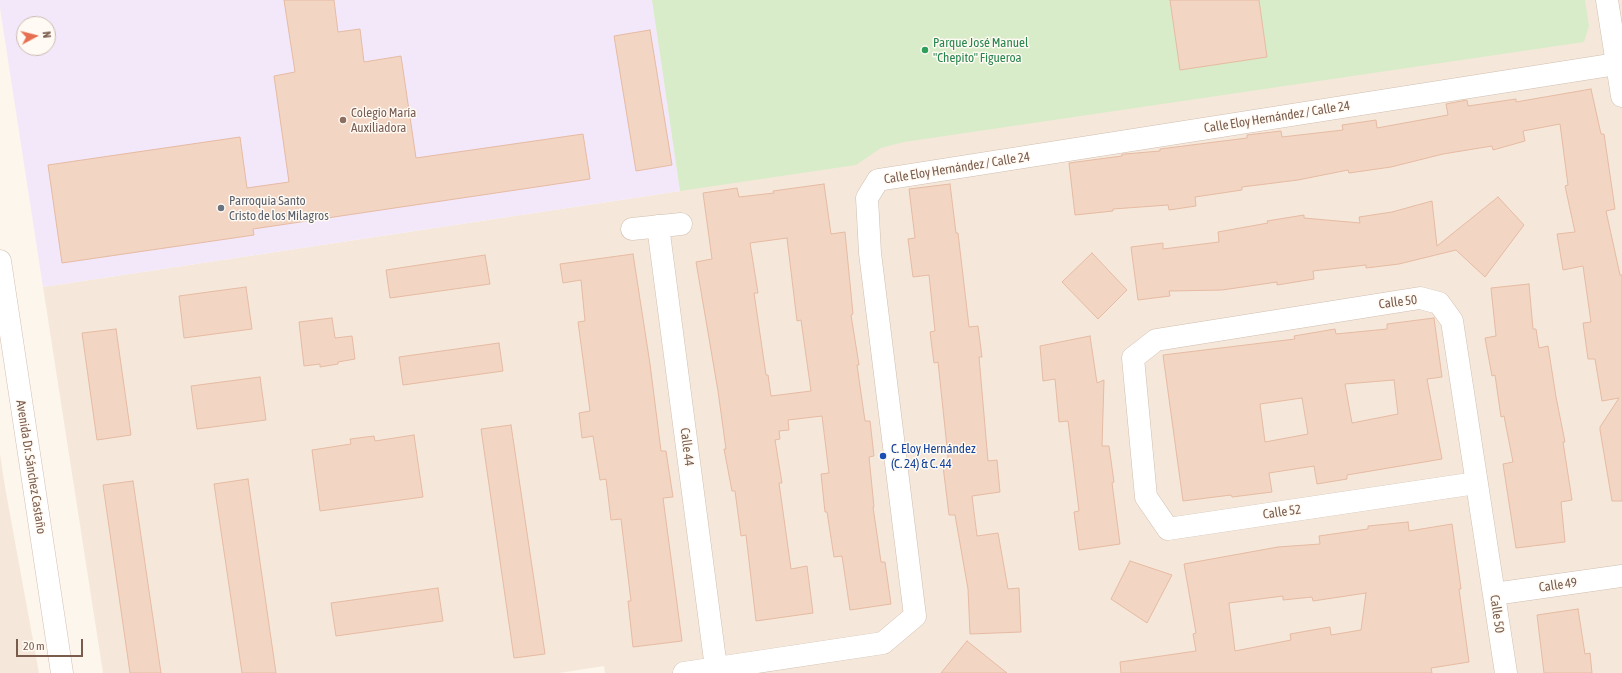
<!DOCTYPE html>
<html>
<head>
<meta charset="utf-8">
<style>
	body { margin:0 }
	#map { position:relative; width:1622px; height:673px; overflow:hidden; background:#fdf6ec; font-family:"Asap Condensed",sans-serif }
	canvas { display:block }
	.north { position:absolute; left:16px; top:16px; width:40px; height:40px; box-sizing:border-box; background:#fffaf3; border:1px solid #cabbb1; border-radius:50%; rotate:83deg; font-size:11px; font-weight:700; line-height:16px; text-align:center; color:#7a5c4d }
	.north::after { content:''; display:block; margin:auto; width:14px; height:18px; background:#e76f51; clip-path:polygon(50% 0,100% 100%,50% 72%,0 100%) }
	.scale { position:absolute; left:16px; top:639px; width:67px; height:18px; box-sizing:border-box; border:2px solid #7a5c4d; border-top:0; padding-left:5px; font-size:12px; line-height:14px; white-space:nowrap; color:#7a5c4d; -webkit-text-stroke:3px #fffaf3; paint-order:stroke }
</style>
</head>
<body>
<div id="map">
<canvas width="1622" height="673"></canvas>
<div class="north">N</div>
<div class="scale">20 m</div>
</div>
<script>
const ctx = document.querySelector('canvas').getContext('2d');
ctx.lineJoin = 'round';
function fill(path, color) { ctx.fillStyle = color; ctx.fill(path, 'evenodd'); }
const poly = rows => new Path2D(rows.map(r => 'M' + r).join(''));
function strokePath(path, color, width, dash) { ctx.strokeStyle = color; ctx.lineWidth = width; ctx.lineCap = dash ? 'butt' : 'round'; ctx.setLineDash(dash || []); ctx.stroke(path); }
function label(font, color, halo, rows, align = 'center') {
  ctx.font = font + ' "Asap Condensed",sans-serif'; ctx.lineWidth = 3; ctx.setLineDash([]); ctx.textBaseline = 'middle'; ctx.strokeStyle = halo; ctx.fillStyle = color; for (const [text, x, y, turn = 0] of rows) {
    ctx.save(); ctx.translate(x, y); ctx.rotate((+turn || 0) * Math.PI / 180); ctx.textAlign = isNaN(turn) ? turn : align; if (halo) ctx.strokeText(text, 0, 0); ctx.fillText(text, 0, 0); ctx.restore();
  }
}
fill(poly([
	[652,0,1622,0,1622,673,605,673,604,666,559,673,103,673,43,287,680,191],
	[0,454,5,487,39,673,0,673]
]), '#f5e8da');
fill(poly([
	[0,0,652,0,680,191,43,287,0,8],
	[24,24,48,24,48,48,24,48]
]), '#f3e8fa');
fill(poly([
	[652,0,1585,0,1589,26,1584,42,904,142,881,148,856,165,680,191]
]), '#d8ecc9');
const building = poly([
	[284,0,334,0,338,32,360,29,364,62,401,56,416,158,583,134,590,179,253,229,254,235,62,263,48,165,240,137,247,188,289,182,274,76,295,72,284,0],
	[1170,0,1259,0,1267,57,1180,70,1170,0],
	[650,30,672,165,636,171,614,36,650,30],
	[1591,89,1601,134,1604,134,1615,209,1606,211,1620,275,1622,275,1622,501,1612,501,1600,430,1600,427,1619,398,1602,401,1595,359,1588,359,1583,323,1591,322,1583,266,1563,270,1557,234,1575,232,1565,186,1568,185,1560,124,1523,131,1525,141,1493,150,1492,146,1443,154,1391,167,1349,173,1348,170,1298,180,1242,187,1242,190,1195,197,1196,206,1169,210,1168,205,1113,209,1113,211,1075,215,1069,163,1122,156,1122,154,1125,154,1160,151,1160,149,1247,138,1247,135,1281,131,1282,137,1343,130,1342,125,1376,120,1377,128,1448,115,1446,104,1467,100,1468,106,1516,99,1516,102,1591,89],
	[824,184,831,234,845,232,853,314,851,315,859,365,857,365,865,421,870,421,874,456,869,457,874,507,873,507,881,562,885,562,891,604,850,610,842,556,834,557,827,512,825,512,821,474,829,473,822,416,788,420,789,430,779,431,780,439,775,440,782,483,779,483,791,569,807,566,813,613,756,621,746,535,741,536,735,491,732,491,724,449,726,449,718,391,696,262,712,259,703,193,737,188,739,197,774,193,773,191,824,184],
	[787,238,797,321,801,320,811,391,771,396,768,375,766,375,754,293,758,293,750,243,787,238],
	[950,184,956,233,958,233,969,327,978,326,982,357,979,357,988,461,997,460,1000,492,972,496,977,536,998,533,1008,589,1019,588,1021,632,970,634,968,589,955,515,949,515,943,466,949,466,938,362,934,363,930,332,935,331,929,275,913,277,908,239,915,238,909,189,950,184],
	[1498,197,1524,225,1485,277,1456,250,1399,264,1366,268,1366,265,1313,271,1314,279,1277,285,1277,282,1222,290,1169,291,1170,296,1138,300,1131,247,1163,243,1163,249,1219,242,1218,232,1268,223,1267,221,1304,215,1304,218,1360,223,1359,217,1392,212,1432,201,1437,246,1498,197],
	[1092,253,1127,290,1098,319,1062,282,1092,253],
	[633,254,650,364,661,451,666,451,673,497,663,498,682,641,633,647,628,601,631,601,621,519,611,520,606,479,600,480,593,436,582,438,579,413,590,411,578,322,585,321,581,280,563,283,560,264,633,254],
	[485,255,490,284,390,298,386,270,485,255],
	[1529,284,1533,329,1536,329,1539,348,1548,346,1556,397,1565,442,1563,442,1572,500,1561,502,1565,542,1516,548,1503,464,1513,462,1504,416,1501,417,1495,375,1492,376,1485,338,1496,336,1491,288,1529,284],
	[246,287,252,329,184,338,179,296,246,287],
	[332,318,335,338,352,336,355,359,338,362,338,364,320,367,320,364,304,366,299,322,332,318],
	[1434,318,1442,377,1427,379,1442,459,1347,475,1347,479,1317,484,1314,466,1269,473,1272,492,1232,497,1231,495,1183,501,1163,355,1295,339,1294,336,1335,329,1336,334,1387,329,1387,324,1434,318],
	[1394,380,1398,414,1352,423,1345,384,1394,380],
	[1302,398,1308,434,1265,442,1260,404,1302,398],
	[116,329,131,435,97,440,82,333,116,329],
	[1090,336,1097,383,1104,380,1102,446,1109,446,1114,482,1112,483,1120,544,1079,550,1074,512,1079,511,1068,421,1059,422,1055,379,1043,381,1040,346,1090,336],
	[499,343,503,371,403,385,399,357,499,343],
	[260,377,266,420,197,429,191,386,260,377],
	[511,425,545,654,514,658,481,429,511,425],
	[414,435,423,497,320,511,312,450,351,444,350,439,374,436,375,441,414,435],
	[248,479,276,673,242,673,214,484,248,479],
	[133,481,161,673,130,673,103,485,133,481],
	[1408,522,1409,531,1452,524,1461,589,1459,589,1469,662,1431,668,1432,673,1121,673,1120,662,1196,651,1193,634,1196,633,1184,564,1278,547,1320,544,1319,536,1368,529,1368,526,1408,522],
	[1366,593,1361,630,1331,635,1330,627,1290,634,1291,640,1235,651,1229,603,1283,596,1283,600,1312,597,1313,601,1366,593],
	[1130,561,1172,575,1147,623,1111,599,1130,561],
	[438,588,443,621,336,636,331,603,438,588],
	[1578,609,1585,654,1590,653,1592,673,1544,673,1537,615,1578,609],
	[967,641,1007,673,941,673,967,641]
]);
fill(building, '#f3d5c3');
strokePath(building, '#e6bba3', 1);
const minor = poly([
	[658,226,716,668],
	[632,229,681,224],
	[1476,483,1168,529,1146,497,1133,358,1156,340,1420,298,1439,303,1452,321,1506,673],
	[1494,594,1622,576],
	[684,673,883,643,915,616,870,253,867,198,878,180,1622,63]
]);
const tertiary = poly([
	[1607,0,1622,96],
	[0,261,62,673]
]);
strokePath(minor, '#d1beb0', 23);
strokePath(tertiary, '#d1beb0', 23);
strokePath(minor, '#fff', 22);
strokePath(tertiary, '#fff', 22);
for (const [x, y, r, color] of [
	[925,50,4,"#2e9e5b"],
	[343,120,4,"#8d6e63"],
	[221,208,4,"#6b7280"],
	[883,456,4,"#1a4fb4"]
]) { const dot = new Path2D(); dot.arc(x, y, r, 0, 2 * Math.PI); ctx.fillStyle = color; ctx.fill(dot); strokePath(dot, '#fffaf3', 1.5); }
label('13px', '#27864d', '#fffaf3', [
	["Parque José Manuel",933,43],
	["\"Chepito\" Figueroa",933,58]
], 'left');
label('13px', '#785e54', '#fffaf3', [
	["Colegio María",351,113],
	["Auxiliadora",351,128]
], 'left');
label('13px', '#7a5c4d', '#fffaf3', [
	["Calle Eloy Hernández / Calle 24",1277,117,-9],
	["Calle Eloy Hernández / Calle 24",957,168,-9],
	["Calle 50",1398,302,-7],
	["Calle 44",687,447,83],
	["Avenida Dr. Sánchez Castaño",31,467,81],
	["Calle 52",1282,512,-8],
	["Calle 49",1558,585,-8],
	["Calle 50",1497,614,82]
]);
label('13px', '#5b616d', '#fffaf3', [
	["Parroquia Santo",229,201],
	["Cristo de los Milagros",229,216]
], 'left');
label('13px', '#164399', '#fffaf3', [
	["C. Eloy Hernández",891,449],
	["(C. 24) & C. 44",891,464]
], 'left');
</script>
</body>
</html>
